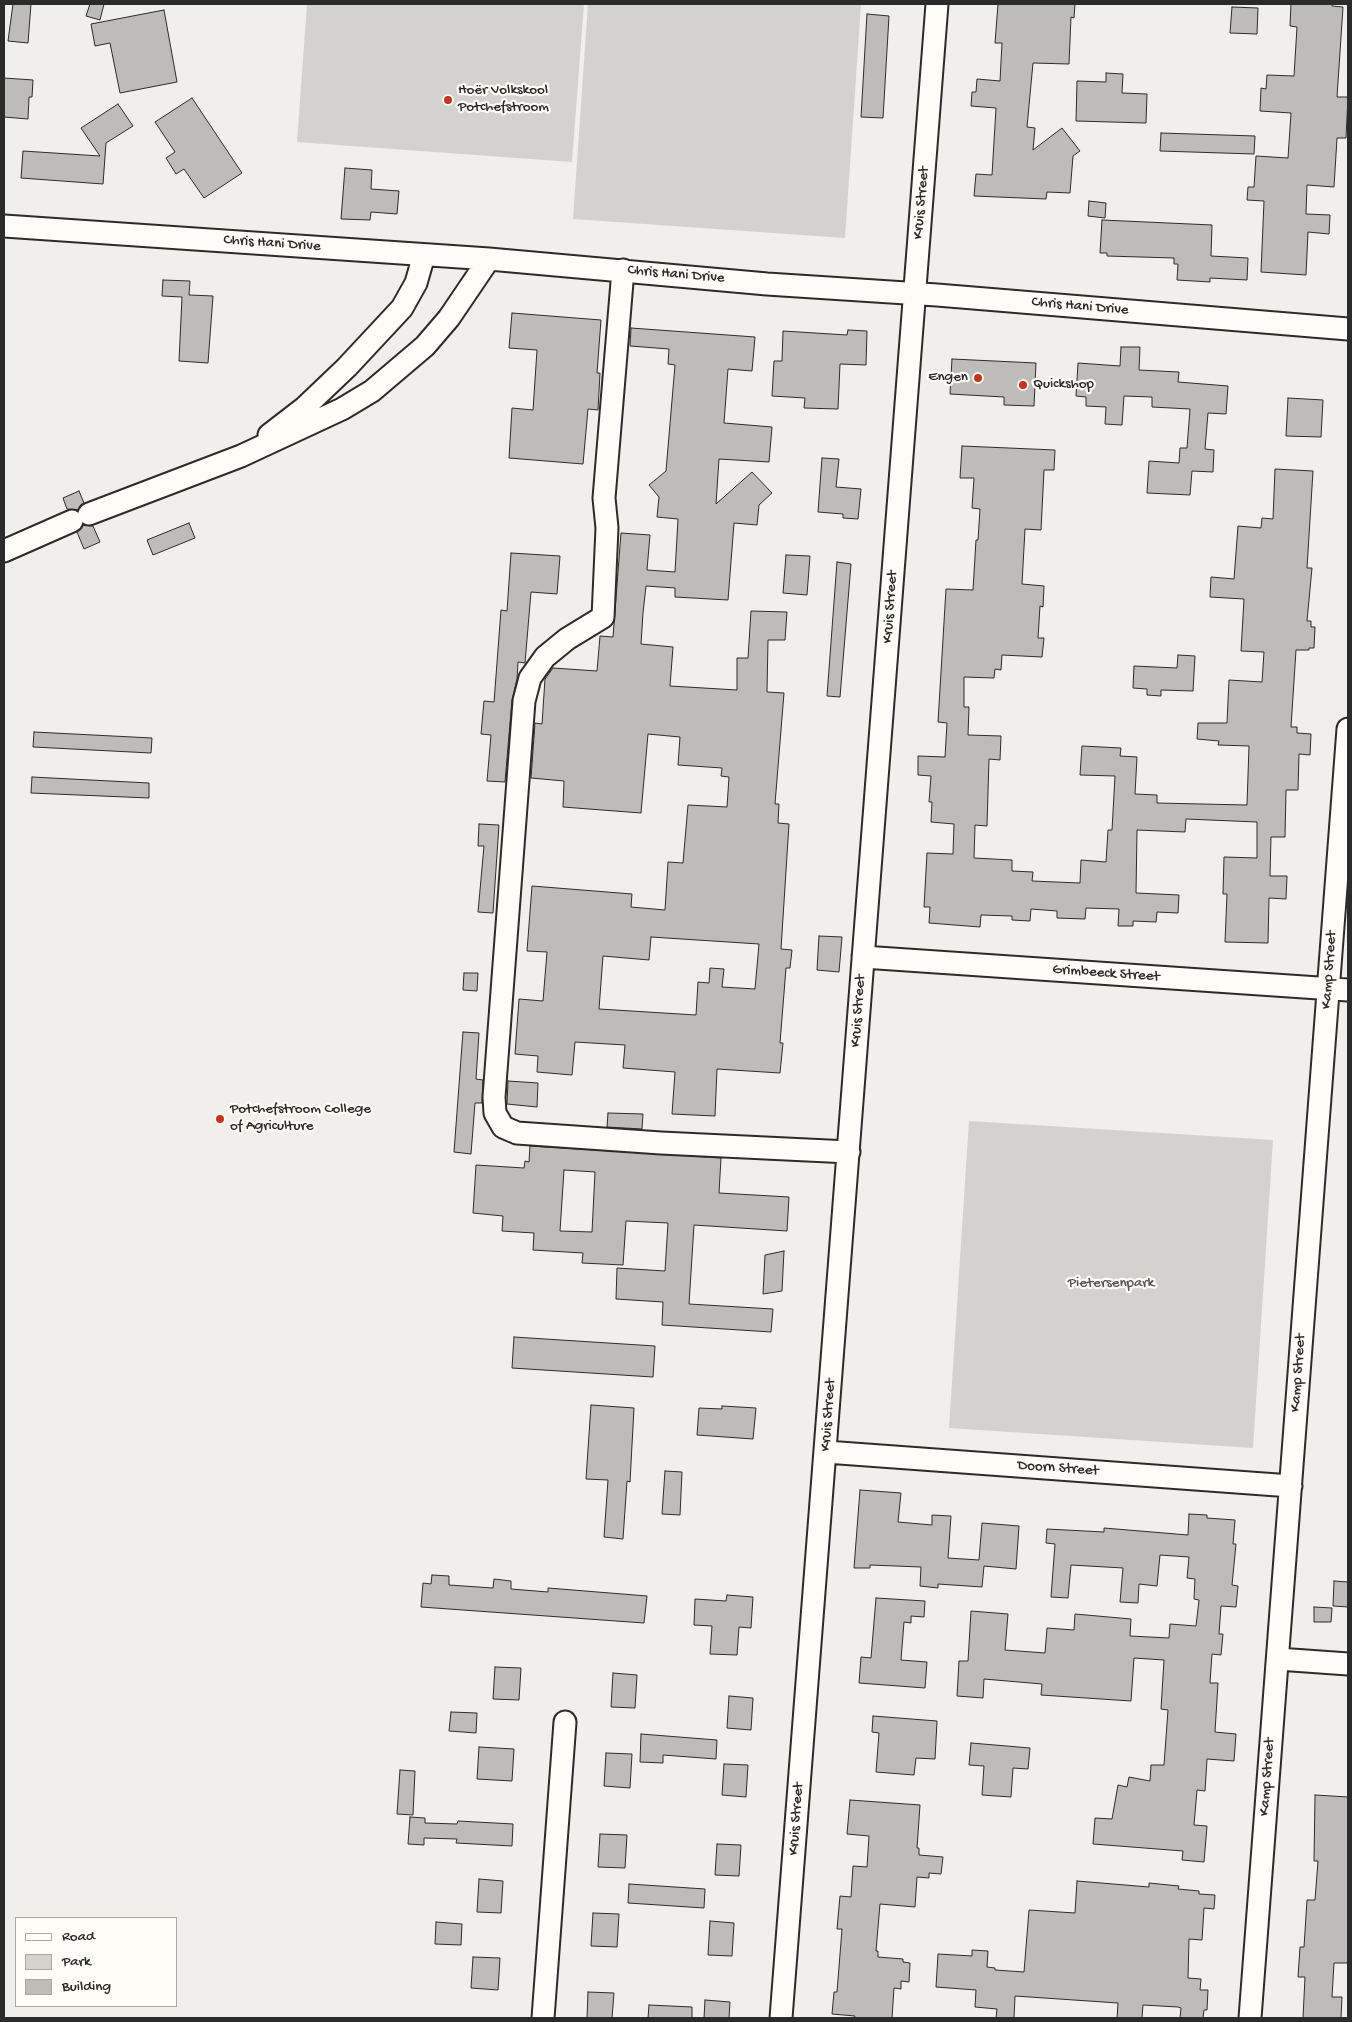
<!DOCTYPE html>
<html>
<head>
<meta charset="utf-8">
<style>
	body { margin:0 }
	#map { position:relative; width:1352px; height:2022px; overflow:hidden; background:#f0efeb; font-family:"Gochi Hand",sans-serif }
	canvas { display:block }
	.frame { position:absolute; inset:0; border:5px solid #2b2b2b; pointer-events:none }
	.legend { position:absolute; left:15px; top:1917px; width:162px; height:90px; box-sizing:border-box; background:#fdfcf7; border:1px solid #a9a8a5; margin:0; padding:6px 9px; list-style:none; font-size:15px; color:#2b2b2b }
	.legend li { display:flex; align-items:center; gap:10px; height:25px }
	.legend b { width:25px; border:1px solid #a9a8a5 }
</style>
</head>
<body>
<div id="map">
<canvas width="1352" height="2022"></canvas>
<div class="frame"></div>
<ul class="legend">
<li><b style="height:6px;background:#fdfcf7"></b>Road</li>
<li><b style="height:14px;background:#d3d2cf"></b>Park</li>
<li><b style="height:14px;background:#bdbcb8"></b>Building</li>
</ul>
</div>
<script>
const ctx = document.querySelector('canvas').getContext('2d');
ctx.lineJoin = 'round';
function fill(path, color) { ctx.fillStyle = color; ctx.fill(path, 'evenodd'); }
const poly = rows => new Path2D(rows.map(r => 'M' + r).join(''));
function strokePath(path, color, width, dash) { ctx.strokeStyle = color; ctx.lineWidth = width; ctx.lineCap = dash ? 'butt' : 'round'; ctx.setLineDash(dash || []); ctx.stroke(path); }
function label(font, color, halo, rows, align = 'center') {
  ctx.font = font + ' "Gochi Hand",sans-serif'; ctx.lineWidth = 4.5; ctx.setLineDash([]); ctx.textBaseline = 'middle'; ctx.strokeStyle = halo; ctx.fillStyle = color; for (const [text, x, y, turn = 0] of rows) {
    ctx.save(); ctx.translate(x, y); ctx.rotate((+turn || 0) * Math.PI / 180); ctx.textAlign = isNaN(turn) ? turn : align; if (halo) ctx.strokeText(text, 0, 0); ctx.fillText(text, 0, 0); ctx.restore();
  }
}
fill(poly([
	[307,4,584,4,572,162,297,142],
	[588,4,861,4,845,238,573,219],
	[969,1121,1273,1140,1253,1448,949,1428]
]), '#d3d2cf');
const building = poly([
	[13,4,31,4,28,43,8,41,13,4],
	[90,4,104,4,100,20,86,16,90,4],
	[998,4,1075,4,1074,18,1071,17,1069,64,1033,63,1027,127,1035,128,1033,150,1062,128,1080,151,1073,156,1070,193,1047,192,1046,199,974,196,976,174,992,175,996,108,971,106,972,92,976,92,977,79,1000,81,1002,43,995,43,998,4],
	[1291,4,1332,4,1332,6,1343,7,1337,97,1348,97,1346,138,1337,138,1334,187,1307,185,1306,214,1330,215,1329,234,1308,232,1306,275,1261,272,1264,201,1247,200,1248,187,1254,187,1256,156,1288,158,1291,113,1260,111,1261,88,1266,89,1267,75,1294,76,1297,27,1290,26,1291,4],
	[1232,7,1258,8,1257,34,1230,33,1232,7],
	[164,10,177,82,120,93,110,43,95,46,91,24,164,10],
	[867,14,889,16,883,118,861,117,867,14],
	[1106,73,1123,74,1122,93,1147,94,1146,123,1076,121,1077,81,1106,82,1106,73],
	[4,78,33,80,32,97,29,97,28,119,4,117,4,78],
	[192,98,242,173,204,198,184,169,176,174,166,158,175,152,155,122,192,98],
	[118,104,133,126,106,143,103,184,21,178,23,151,100,156,81,128,118,104],
	[1161,133,1255,136,1254,154,1160,151,1161,133],
	[345,168,372,170,371,189,399,191,397,214,371,212,370,220,341,219,345,168],
	[1089,201,1106,203,1105,218,1088,216,1089,201],
	[1102,220,1212,225,1211,256,1248,258,1247,280,1210,278,1210,282,1177,280,1178,264,1174,264,1174,258,1107,256,1107,253,1100,253,1102,220],
	[163,280,190,281,189,295,213,296,208,363,179,361,182,297,162,296,163,280],
	[512,313,601,320,597,373,600,373,598,410,588,409,583,464,509,458,512,408,533,410,537,350,509,348,512,313],
	[631,328,755,337,752,371,728,369,724,423,772,427,769,462,719,459,716,504,752,472,772,493,759,505,757,525,734,523,728,600,675,597,675,588,646,586,643,613,641,644,673,647,670,686,737,690,737,658,748,658,751,611,787,612,785,640,768,640,767,692,784,693,775,804,779,804,778,823,789,824,781,949,792,950,790,968,786,968,780,1043,783,1043,780,1073,717,1069,715,1116,672,1114,675,1072,623,1068,625,1045,575,1042,572,1075,537,1072,538,1056,515,1054,519,999,543,1001,547,952,527,951,532,886,632,894,631,907,665,910,668,862,683,863,688,805,727,807,729,777,721,776,722,768,678,765,680,737,648,734,641,813,563,807,564,781,531,778,535,723,542,724,545,679,553,668,597,671,600,636,613,637,621,533,650,535,647,570,675,572,678,519,657,517,659,497,649,485,666,471,675,365,668,364,669,349,630,346,631,328],
	[651,937,759,944,755,989,722,987,724,969,710,968,709,983,698,982,696,1015,599,1009,603,956,649,960,651,937],
	[848,330,867,331,866,365,840,364,838,409,804,408,805,398,772,396,774,361,782,361,783,331,847,335,848,330],
	[1121,347,1140,347,1139,370,1179,372,1178,382,1228,386,1226,414,1208,413,1205,449,1214,450,1213,472,1192,471,1190,495,1147,493,1149,461,1179,463,1180,448,1187,448,1190,409,1152,407,1152,397,1124,396,1122,425,1105,424,1106,407,1086,406,1086,397,1076,396,1078,363,1120,366,1121,347],
	[952,359,1036,363,1034,406,1004,405,1004,397,950,394,952,359],
	[1288,398,1323,400,1321,437,1286,436,1288,398],
	[962,446,1055,450,1054,470,1044,470,1041,530,1025,529,1022,584,1044,586,1043,607,1040,606,1038,638,1044,638,1042,657,1002,655,1001,670,995,669,994,678,964,677,964,707,969,707,968,735,1001,736,1000,760,989,759,987,826,975,825,974,858,1012,860,1012,871,1033,872,1032,881,1080,883,1081,860,1106,862,1108,830,1112,830,1115,776,1080,775,1082,746,1121,748,1120,756,1137,757,1135,794,1157,795,1157,803,1247,805,1249,746,1218,745,1219,741,1197,739,1198,723,1227,723,1229,680,1262,682,1264,652,1241,651,1244,599,1210,597,1211,577,1234,579,1238,526,1261,528,1262,518,1273,519,1275,469,1313,471,1307,568,1312,568,1307,621,1311,621,1311,627,1315,627,1314,648,1309,648,1309,650,1296,650,1291,727,1297,727,1297,733,1311,734,1310,755,1299,754,1298,790,1286,790,1285,837,1271,837,1270,876,1287,876,1286,899,1269,898,1268,943,1225,942,1227,894,1223,894,1224,857,1257,858,1257,822,1186,819,1185,832,1137,830,1136,893,1179,895,1178,913,1157,912,1156,922,1133,921,1133,926,1118,926,1119,909,1086,908,1085,919,1057,918,1057,911,1031,909,1030,921,1012,920,1012,916,981,915,980,927,929,923,930,907,924,907,927,853,953,854,954,824,931,822,932,802,929,802,931,776,918,775,918,756,945,757,947,723,938,722,946,589,973,590,976,540,978,540,980,509,972,508,974,478,960,478,962,446],
	[822,458,839,459,836,487,861,489,858,519,843,518,843,514,818,512,822,458],
	[79,491,84,503,77,510,67,509,63,498,79,491],
	[189,523,195,538,153,555,147,540,189,523],
	[84,525,93,526,100,542,84,549,77,532,84,525],
	[511,553,560,556,557,594,531,592,525,663,518,662,517,679,512,700,505,782,487,781,491,735,481,734,484,701,494,702,501,610,507,611,511,553],
	[786,555,810,556,807,595,783,593,786,555],
	[837,562,851,564,840,697,827,696,837,562],
	[1178,655,1195,656,1193,691,1161,690,1161,696,1147,695,1147,689,1133,688,1134,666,1177,668,1178,655],
	[34,732,152,738,151,753,33,747,34,732],
	[32,777,149,783,149,798,31,793,32,777],
	[479,824,499,825,493,913,478,912,484,846,478,846,479,824],
	[819,936,842,937,839,972,817,970,819,936],
	[464,973,478,973,477,991,463,990,464,973],
	[463,1032,479,1033,476,1079,483,1080,482,1103,475,1103,471,1154,454,1152,463,1032],
	[508,1081,538,1083,537,1107,507,1104,508,1081],
	[608,1113,643,1114,642,1129,607,1127,608,1113],
	[530,1146,721,1158,719,1193,789,1197,787,1231,694,1225,689,1304,773,1309,771,1332,662,1325,663,1302,616,1299,617,1268,665,1271,668,1223,626,1221,623,1265,582,1263,583,1253,533,1250,534,1233,502,1231,503,1216,473,1213,476,1165,524,1168,525,1161,529,1162,530,1146],
	[564,1170,595,1172,592,1232,560,1231,564,1170],
	[784,1251,782,1291,763,1294,765,1255,784,1251],
	[514,1337,655,1346,653,1377,512,1368,514,1337],
	[591,1405,634,1408,630,1482,627,1481,623,1539,604,1537,608,1480,586,1479,591,1405],
	[722,1406,756,1408,753,1439,697,1435,699,1408,722,1409,722,1406],
	[665,1471,682,1472,680,1515,662,1514,665,1471],
	[860,1490,901,1493,898,1522,932,1525,932,1515,951,1516,948,1558,979,1560,982,1523,1019,1526,1016,1569,984,1566,982,1587,938,1584,938,1588,920,1586,921,1567,870,1565,870,1568,854,1568,860,1490],
	[1189,1514,1207,1515,1207,1518,1235,1520,1233,1544,1236,1544,1232,1585,1238,1586,1236,1607,1221,1606,1219,1634,1223,1634,1221,1655,1212,1654,1210,1683,1218,1683,1215,1732,1236,1734,1234,1761,1207,1759,1205,1791,1197,1790,1194,1825,1207,1826,1204,1862,1182,1860,1183,1851,1093,1844,1095,1818,1112,1819,1118,1785,1127,1787,1129,1777,1150,1781,1151,1765,1164,1765,1168,1710,1161,1709,1164,1660,1134,1658,1131,1701,1041,1695,1042,1684,984,1679,983,1698,957,1696,959,1661,968,1661,971,1611,1008,1614,1005,1650,1045,1653,1047,1628,1074,1630,1075,1614,1131,1619,1130,1636,1169,1638,1170,1624,1196,1626,1199,1600,1194,1599,1195,1579,1187,1578,1189,1557,1160,1555,1157,1586,1139,1584,1138,1603,1120,1602,1123,1568,1071,1565,1068,1598,1051,1597,1055,1544,1046,1543,1047,1529,1104,1532,1104,1528,1188,1535,1189,1514],
	[432,1575,449,1576,449,1585,493,1588,494,1579,511,1581,511,1589,548,1592,548,1588,647,1596,644,1623,421,1607,423,1583,431,1584,432,1575],
	[1334,1581,1348,1582,1348,1607,1333,1606,1334,1581],
	[727,1595,753,1597,751,1628,739,1627,737,1655,710,1654,712,1626,694,1625,695,1599,726,1601,727,1595],
	[876,1598,925,1601,924,1617,911,1616,911,1623,904,1622,901,1660,927,1662,925,1688,859,1683,861,1657,871,1658,876,1598],
	[1314,1607,1332,1608,1331,1622,1314,1622,1314,1607],
	[495,1667,521,1668,519,1700,493,1699,495,1667],
	[613,1673,637,1675,635,1708,611,1707,613,1673],
	[729,1696,753,1698,751,1730,727,1728,729,1696],
	[451,1712,477,1713,476,1733,449,1731,451,1712],
	[873,1716,937,1721,935,1759,916,1758,914,1775,876,1772,879,1733,872,1732,873,1716],
	[641,1734,717,1740,716,1759,663,1755,663,1763,640,1762,641,1734],
	[971,1743,1030,1748,1028,1769,1013,1768,1011,1797,982,1795,984,1766,969,1765,971,1743],
	[479,1747,514,1749,512,1781,477,1779,479,1747],
	[606,1753,632,1754,630,1788,604,1786,606,1753],
	[724,1764,748,1765,746,1797,722,1795,724,1764],
	[400,1770,415,1771,413,1815,397,1814,400,1770],
	[1315,1795,1348,1797,1348,1963,1334,1963,1332,1997,1342,1997,1341,2018,1303,2018,1305,1977,1298,1977,1300,1947,1304,1947,1307,1900,1315,1900,1318,1861,1314,1861,1315,1795],
	[850,1800,920,1805,917,1848,919,1848,919,1855,943,1857,941,1874,929,1873,929,1878,917,1877,915,1907,880,1904,876,1951,878,1951,878,1957,903,1959,903,1962,910,1963,909,1982,901,1981,901,1989,894,1988,892,2018,854,2018,855,2016,832,2014,834,1992,837,1992,842,1929,837,1929,840,1896,851,1897,853,1866,867,1867,869,1836,847,1834,850,1800],
	[410,1817,425,1818,425,1823,457,1824,458,1821,513,1824,512,1846,456,1843,457,1839,424,1838,424,1845,408,1844,410,1817],
	[600,1834,627,1835,625,1868,598,1867,600,1834],
	[717,1844,741,1845,739,1876,715,1875,717,1844],
	[479,1879,503,1881,501,1913,477,1912,479,1879],
	[1077,1881,1149,1887,1149,1883,1179,1886,1178,1889,1199,1891,1199,1894,1215,1895,1214,1909,1204,1908,1202,1940,1189,1939,1188,1978,1201,1979,1200,1990,1208,1990,1207,2010,1204,2010,1203,2018,1180,2018,1181,2008,1178,2007,1143,2005,1142,2018,1117,2018,1118,2003,1015,1996,1014,2018,996,2018,997,2009,975,2007,976,1990,936,1987,938,1954,972,1956,972,1950,988,1951,987,1967,995,1968,995,1970,1024,1972,1029,1910,1075,1913,1077,1881],
	[629,1884,705,1889,704,1908,628,1903,629,1884],
	[593,1913,619,1914,617,1947,591,1946,593,1913],
	[710,1921,734,1923,732,1956,708,1955,710,1921],
	[436,1922,462,1924,461,1945,435,1944,436,1922],
	[473,1957,500,1958,498,1990,471,1988,473,1957],
	[588,1992,614,1993,612,2018,587,2018,588,1992],
	[705,2000,730,2002,729,2018,704,2018,705,2000],
	[649,2005,692,2007,692,2018,648,2018,649,2005]
]);
fill(building, '#bdbcb8');
strokePath(building, '#2b2b2b', 1);
const minor = poly([
	[4,226,489,259,767,284,937,295,1348,329],
	[623,270,604,498,607,528,603,617,567,639,545,657,530,678,524,701,494,1097,495,1113,503,1127,517,1133,661,1143,849,1152],
	[269,435,304,408,347,367,402,308,416,283,424,255],
	[89,514,241,456,342,409,372,391,425,346,449,318,489,259],
	[4,551,72,521],
	[863,957,1348,990],
	[826,1452,1291,1486],
	[1278,1659,1348,1664],
	[543,2018,565,1722],
	[781,2018,937,4],
	[1250,2018,1348,729]
]);
strokePath(minor, '#2b2b2b', 25);
strokePath(minor, '#fdfcf7', 21);
for (const [x, y, r, color] of [
	[448,100,5,"#c8321e"],
	[978,378,5,"#c8321e"],
	[1023,385,5,"#c8321e"],
	[220,1119,5,"#c8321e"]
]) { const dot = new Path2D(); dot.arc(x, y, r, 0, 2 * Math.PI); ctx.fillStyle = color; ctx.fill(dot); strokePath(dot, '#fdfcf7', 2); }
label('15px', '#2b2b2b', '#fdfcf7', [
	["Hoër Volkskool",458,91],
	["Potchefstroom",458,108],
	["Engen",968,378,"right"],
	["Quickshop",1033,385],
	["Potchefstroom College",230,1110],
	["of Agriculture",230,1127]
], 'left');
label('15px', '#2b2b2b', '#fdfcf7', [
	["Kruis Street",922,203,-85],
	["Chris Hani Drive",272,244,4],
	["Chris Hani Drive",676,275,5],
	["Chris Hani Drive",1080,307,5],
	["Kruis Street",891,607,-86],
	["Kamp Street",1330,970,-86],
	["Grimbeeck Street",1106,974,4],
	["Kruis Street",859,1011,-86],
	["Kamp Street",1299,1373,-86],
	["Kruis Street",829,1415,-86],
	["Doorn Street",1058,1469,4],
	["Kamp Street",1268,1777,-86],
	["Kruis Street",797,1819,-86]
]);
label('15px', '#555554', '#fdfcf7', [
	["Pietersenpark",1111,1284]
]);
</script>
</body>
</html>
